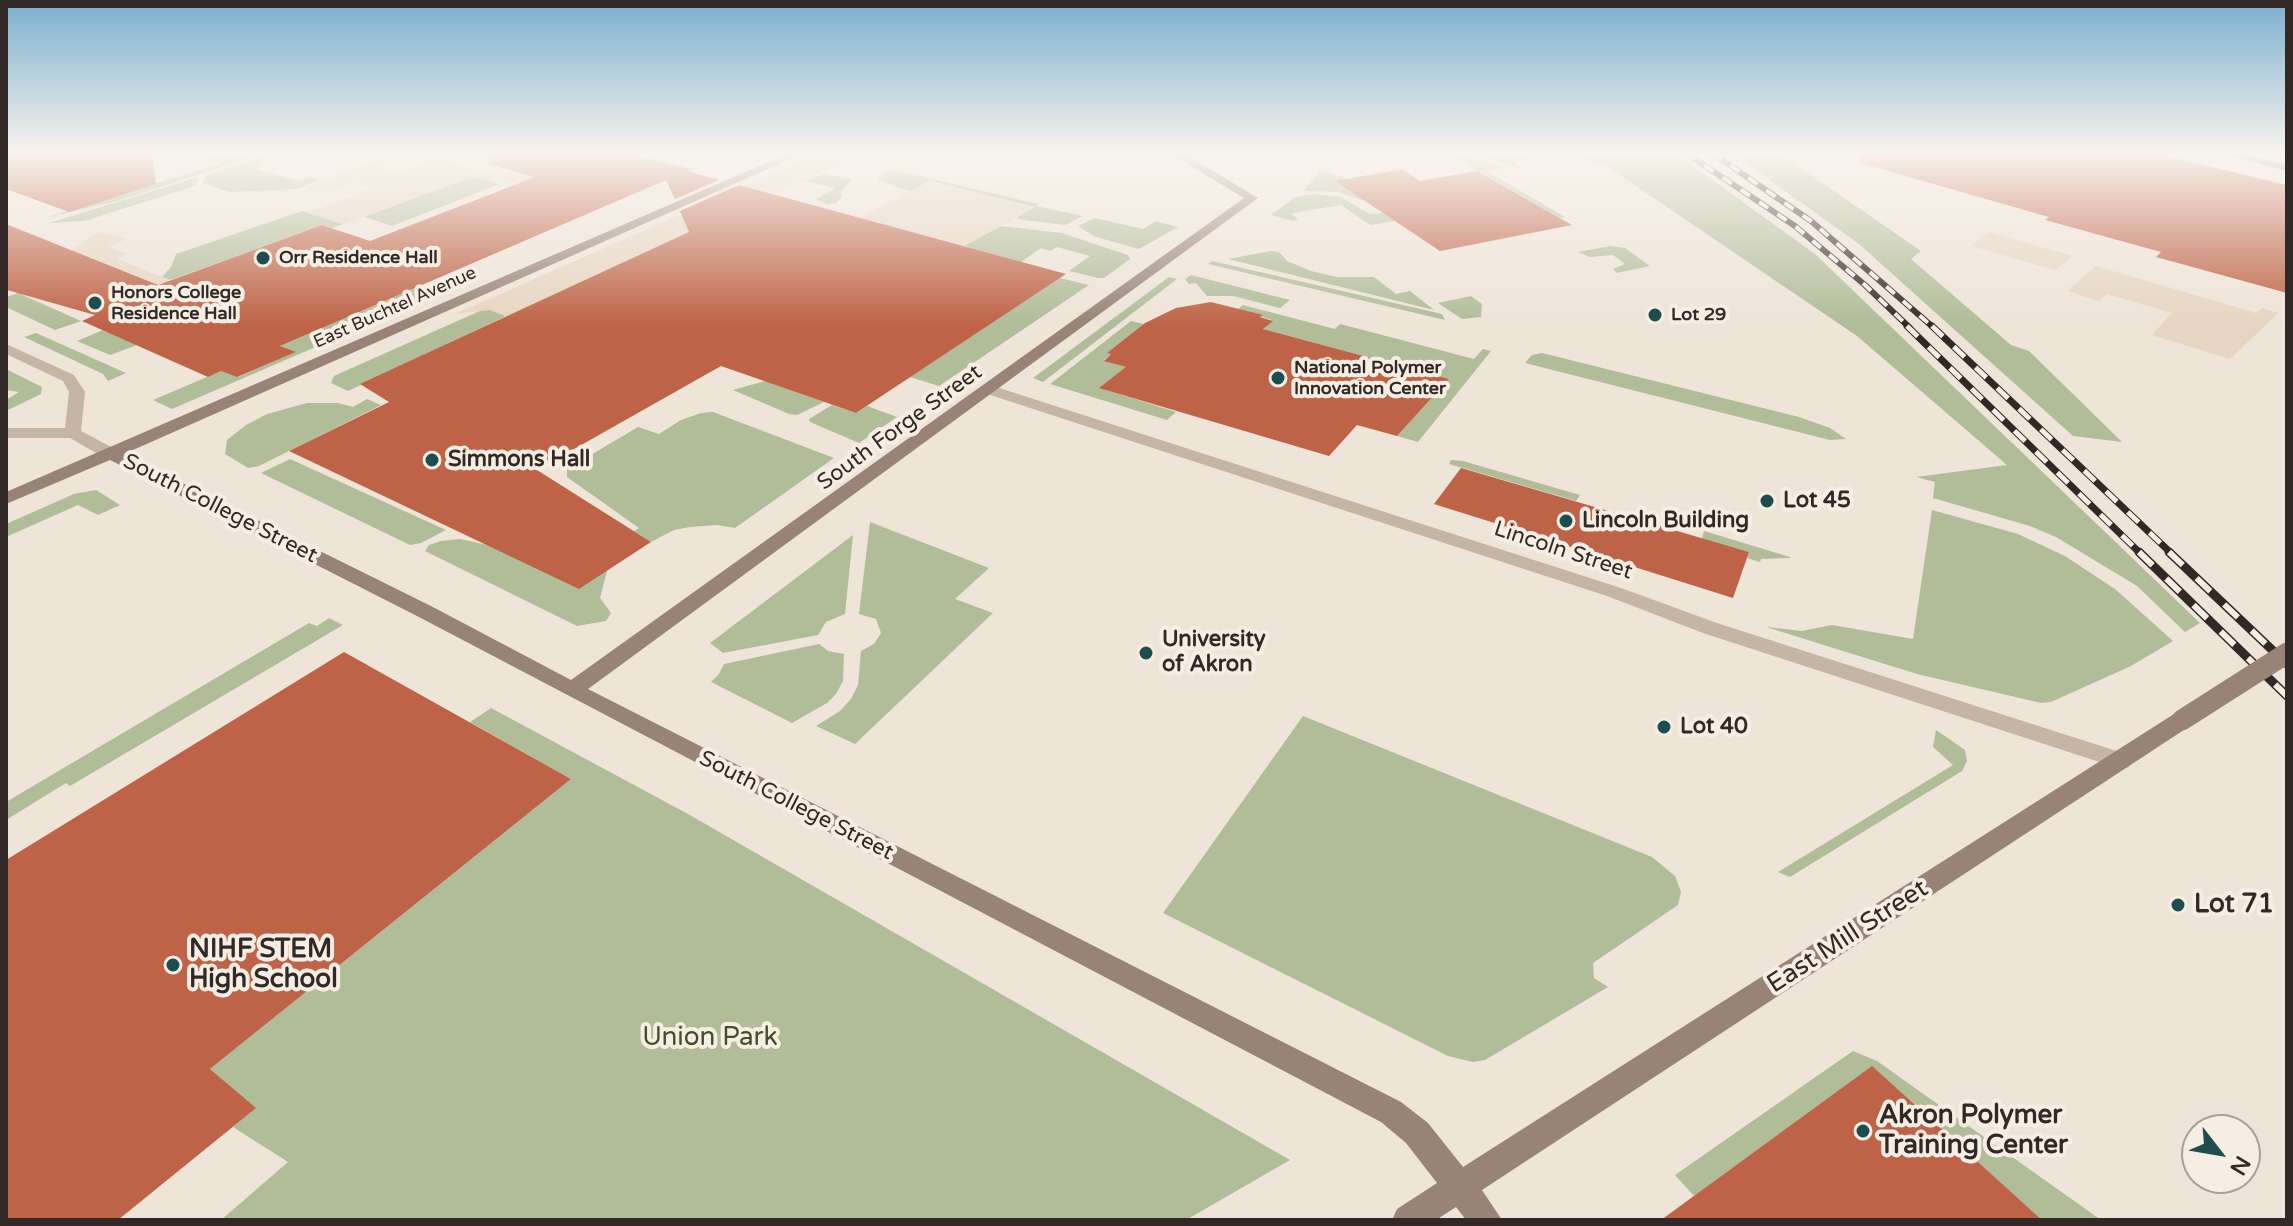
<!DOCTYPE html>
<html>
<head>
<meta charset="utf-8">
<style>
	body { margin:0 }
	#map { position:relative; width:2293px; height:1226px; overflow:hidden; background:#efe4d8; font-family:"Varela Round",sans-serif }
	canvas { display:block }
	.frame { position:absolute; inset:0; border:8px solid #322926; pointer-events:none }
	.north { position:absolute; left:2181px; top:1114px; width:80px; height:80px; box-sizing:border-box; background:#f7eee3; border:2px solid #a89f97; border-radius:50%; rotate:121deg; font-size:22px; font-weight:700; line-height:32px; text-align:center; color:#322926 }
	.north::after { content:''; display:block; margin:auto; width:28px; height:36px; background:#1e4d50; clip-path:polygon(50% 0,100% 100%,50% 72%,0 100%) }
</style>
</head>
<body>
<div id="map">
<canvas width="2293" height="1226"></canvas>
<div class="frame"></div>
<div class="north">N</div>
</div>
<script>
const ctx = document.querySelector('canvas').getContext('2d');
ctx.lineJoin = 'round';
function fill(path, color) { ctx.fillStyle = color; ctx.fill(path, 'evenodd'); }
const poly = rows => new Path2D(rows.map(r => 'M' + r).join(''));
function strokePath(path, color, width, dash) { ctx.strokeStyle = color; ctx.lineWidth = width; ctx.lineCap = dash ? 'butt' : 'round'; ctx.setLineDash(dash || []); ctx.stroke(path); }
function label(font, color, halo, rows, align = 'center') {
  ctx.font = font + ' "Varela Round",sans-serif'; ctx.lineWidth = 8; ctx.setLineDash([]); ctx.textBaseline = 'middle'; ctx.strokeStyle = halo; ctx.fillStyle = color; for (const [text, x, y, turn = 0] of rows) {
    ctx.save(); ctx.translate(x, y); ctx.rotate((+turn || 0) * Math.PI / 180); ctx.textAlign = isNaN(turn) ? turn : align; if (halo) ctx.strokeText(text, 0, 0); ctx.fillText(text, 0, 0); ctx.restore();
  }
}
fill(poly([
	[226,153,266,153,117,201,45,218,221,163,208,159],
	[275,153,286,153,261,161,268,164,257,169,299,181,311,177,320,180,297,189,229,192,202,183,207,175],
	[1447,153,1500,166,1502,168,1488,172,1565,217,1560,218],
	[1473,153,1675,153,1815,254,2200,623,2185,632,2137,586,2056,537,2030,526,1933,498,1935,482,1916,477,2007,465,1857,336,1605,165,1576,157,1553,155,1514,161,1521,169],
	[1732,153,1779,153,1921,251,1911,259,2011,345,2029,351,2122,442,2073,436,1859,244],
	[890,169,1038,204,1036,206,1083,216,1065,225,1024,220,1016,218,1034,207,930,181,912,191,901,189,877,179],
	[1322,170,1347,179,1343,180,1367,202,1338,192,1303,191],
	[823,174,853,180,841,191,842,197,836,203,827,204,816,199,835,188,804,181],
	[473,176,500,184,392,226,364,217],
	[198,177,195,186,84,221,49,223],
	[1315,194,1340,197,1370,214,1383,213,1395,221,1370,225,1341,205,1298,212,1291,214,1298,219,1294,221,1271,215,1295,197],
	[302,211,343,224,333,228,322,225,170,280,162,277,171,267,176,254],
	[1095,218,1143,229,1156,221,1178,227,1139,249,1096,237,1078,226],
	[1001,226,1062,233,1128,255,1130,259,1104,278,1098,278,1069,271,1090,256,1057,247,1050,251,1041,248,1021,262,964,246],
	[1610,246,1625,248,1650,266,1617,273,1613,269,1625,264,1613,255,1590,257,1577,252],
	[1271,251,1279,252,1287,261,1311,271,1337,277,1374,277,1396,294,1410,291,1434,310,1228,259],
	[1212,261,1442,314,1445,320,1208,264],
	[1191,275,1290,300,1280,308,1233,296,1207,296,1196,283,1189,284,1185,279],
	[1169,277,1177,279,1043,382,1033,378],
	[1060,278,1089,285,939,386,910,377],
	[415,288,436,295,172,409,153,400,221,371,238,377,295,352,280,346],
	[18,293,81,321,55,330,6,307,6,297],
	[1471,296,1482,304,1481,317,1462,319,1438,303],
	[1243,305,1335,329,1340,324,1474,359,1483,349,1491,351,1418,442,1397,436,1449,379,1263,329,1272,320,1238,309],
	[482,310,490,310,505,315,504,317,348,391,331,383,334,376],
	[1131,321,1144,324,1108,353,1111,354,1104,360,1129,368,1100,388,1176,412,1167,420,1050,384],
	[103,330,137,345,110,355,77,341],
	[36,333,126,373,108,381,103,374,24,337],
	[1542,353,1799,417,1830,428,1846,439,1830,440,1525,363,1532,355],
	[6,369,42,387,41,394,6,411,6,400,19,392,6,390],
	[765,381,824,402,797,415,789,414,733,390],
	[367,399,381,405,259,466,248,468,225,454,227,440,246,425,267,414,307,403,338,403,353,407],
	[832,405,856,413,867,406,897,417,859,443,810,422,809,419],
	[713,412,834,458,735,528,717,525,690,527,674,530,651,542,634,531,639,528,567,477,567,469,638,427,659,434,681,420,701,413],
	[290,459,446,530,421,543,410,545,261,473],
	[1451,460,1463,461,1580,495,1576,501,1449,464],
	[96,490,120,505,98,515,78,505,6,537,6,524,74,494],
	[1932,510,2018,534,2065,556,2115,589,2173,641,2131,666,2051,702,2041,703,1917,674,1766,627,1802,631,1832,625,1913,639],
	[870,522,989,568,955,599,993,613,855,744,816,726,840,711,851,699,858,685,861,651,874,644,881,633,876,619,859,614],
	[1704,531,1790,557,1791,558,1761,559,1760,562,1747,558,1749,552,1702,539],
	[853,535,845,614,826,622,818,635,723,653,710,643],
	[460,539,607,571,600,598,611,613,606,621,577,626,425,551,429,545,441,541],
	[329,618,343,625,70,786,66,783,6,820,6,802,309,623,317,626],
	[819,644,828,651,844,654,843,681,836,694,827,703,792,723,711,682,719,674,724,664],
	[491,708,688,814,1290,1160,1186,1220,221,1220,288,1162,233,1127,255,1108,210,1069,571,779,470,722],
	[1303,716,1652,857,1675,876,1681,892,1678,905,1593,963,1594,978,1608,987,1485,1060,1473,1062,1448,1056,1163,913],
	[1936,730,1965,750,1967,761,1962,771,1790,877,1778,872,1953,765,1933,747],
	[1853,1051,1877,1061,2101,1220,2042,1220,1872,1067,1694,1196,1675,1175]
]), '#b1bc99');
fill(poly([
	[558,153,588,157,516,186,473,177,343,224,307,213,373,188,355,183,326,193,310,193,303,188,375,161,386,160,390,171,394,172,418,167,421,163,436,158,498,176],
	[820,153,850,159,773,195,567,340,490,310,455,314],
	[930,181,1035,207,964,246,858,218],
	[97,232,127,239,109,246,126,254,117,259,170,280,157,285,70,251],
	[1989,232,2073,256,2055,270,1971,246],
	[2096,266,2256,313,2262,308,2278,313,2230,359,2152,335,2172,313,2107,294,2099,301,2067,291]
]), '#e6d5c0');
fill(poly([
	[6,153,152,153,156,184,69,212,6,189],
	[489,153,627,153,691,169,687,171,719,180,675,199,666,180,280,346,296,352,237,377,221,371,208,377,82,321,95,315,7,290,6,224,158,285,322,225,370,241,535,177,488,164],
	[1861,153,2154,153,2287,185,2287,293,2156,257,2161,252,2045,220,2049,217,1860,163],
	[1402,169,1420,181,1477,171,1572,225,1440,251,1335,181],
	[739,185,1066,274,856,413,721,366,537,470,651,542,579,589,289,451,389,402,360,384,689,232,680,211],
	[1211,302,1263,315,1260,317,1273,321,1263,329,1449,379,1397,436,1357,425,1329,456,1099,388,1126,367,1104,361,1111,354,1107,353,1145,323,1176,308],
	[1461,468,1749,552,1733,598,1434,504],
	[344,652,571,779,210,1069,256,1108,118,1220,6,1220,6,860],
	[1872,1066,2042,1220,1661,1220]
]), '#be6347');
fill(poly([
	[6,344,74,375,85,392,81,431,115,449,117,453,115,457,103,457,70,438,6,438,6,428,65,428,69,392,63,381,6,354,6,344],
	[990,385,1621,588,1717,623,2129,755,2132,761,2129,767,2121,769,1703,633,1607,596,984,393,984,387,990,385]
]), '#c6b4a5');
fill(poly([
	[789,153,804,153,124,454,431,606,571,680,1244,198,1169,153,1183,153,1258,198,588,689,1401,1102,1428,1123,1463,1167,2174,714,2190,714,2193,720,2190,726,1482,1190,1502,1220,1466,1220,1456,1207,1436,1220,1392,1220,1397,1209,1437,1183,1406,1143,1381,1122,417,616,110,460,6,504,6,492,789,153]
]), '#998377');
fill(poly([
	[2218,153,2238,153,2287,165,2287,171,2218,153]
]), '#736157');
const railFar2 = poly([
	[1686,153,1795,226,1865,285,1910,328],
	[1712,153,1811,221,1934,328]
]);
const railFar1 = poly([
	[1907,326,2141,554],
	[1932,326,2172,554]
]);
const rail = poly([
	[2139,552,2287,696],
	[2169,552,2287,664]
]);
strokePath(railFar2, '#322926', 6);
strokePath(railFar1, '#322926', 7);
strokePath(rail, '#322926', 9);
strokePath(railFar2, '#f7eee3', 4, [11]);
strokePath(railFar1, '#f7eee3', 5, [15]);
strokePath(rail, '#f7eee3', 6, [19]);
strokePath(poly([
	[2182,720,2287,653]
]), '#998377', 21);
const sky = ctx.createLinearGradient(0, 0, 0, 325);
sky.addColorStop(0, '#7bafcf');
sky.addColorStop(0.47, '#f8f3ed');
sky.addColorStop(1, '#f8f3ed00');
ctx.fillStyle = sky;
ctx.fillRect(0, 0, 2293, 325);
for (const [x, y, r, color] of [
	[263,258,8,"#1e4d50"],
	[95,303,8,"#1e4d50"],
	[1655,315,8,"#1e4d50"],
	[1278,378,8,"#1e4d50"],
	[432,460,8,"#1e4d50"],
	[1767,501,8,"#1e4d50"],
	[1566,521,8,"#1e4d50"],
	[1146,653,8,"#1e4d50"],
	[1664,727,8,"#1e4d50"],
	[2178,905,8,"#1e4d50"],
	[173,965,8,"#1e4d50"],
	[1863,1131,8,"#1e4d50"]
]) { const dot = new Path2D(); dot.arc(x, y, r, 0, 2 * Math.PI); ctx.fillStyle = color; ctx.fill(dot); strokePath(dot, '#f7eee3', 3); }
label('bold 18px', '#322926', '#f7eee3', [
	["Orr Residence Hall",279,258],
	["Honors College",111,293],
	["Residence Hall",111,314],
	["Lot 29",1671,315],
	["National Polymer",1294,368],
	["Innovation Center",1294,389]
], 'left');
label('18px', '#322926', '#f7eee3', [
	["East Buchtel Avenue",395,308,-24]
]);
label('22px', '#322926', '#f7eee3', [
	["South Forge Street",900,428,-36],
	["South College Street",220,509,27],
	["Lincoln Street",1563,551,18],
	["South College Street",796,806,27]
]);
label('bold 22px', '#322926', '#f7eee3', [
	["Simmons Hall",448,460],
	["Lot 45",1783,501],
	["Lincoln Building",1582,521],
	["University",1162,640],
	["of Akron",1162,665],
	["Lot 40",1680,727]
], 'left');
label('bold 26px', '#322926', '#f7eee3', [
	["Lot 71",2194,905],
	["NIHF STEM",189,950],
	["High School",189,980],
	["Akron Polymer",1879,1116],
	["Training Center",1879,1146]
], 'left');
label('26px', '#322926', '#f7eee3', [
	["East Mill Street",1848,937,-33]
]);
label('26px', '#424e2b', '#f7eee3', [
	["Union Park",710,1038]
]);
</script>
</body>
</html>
